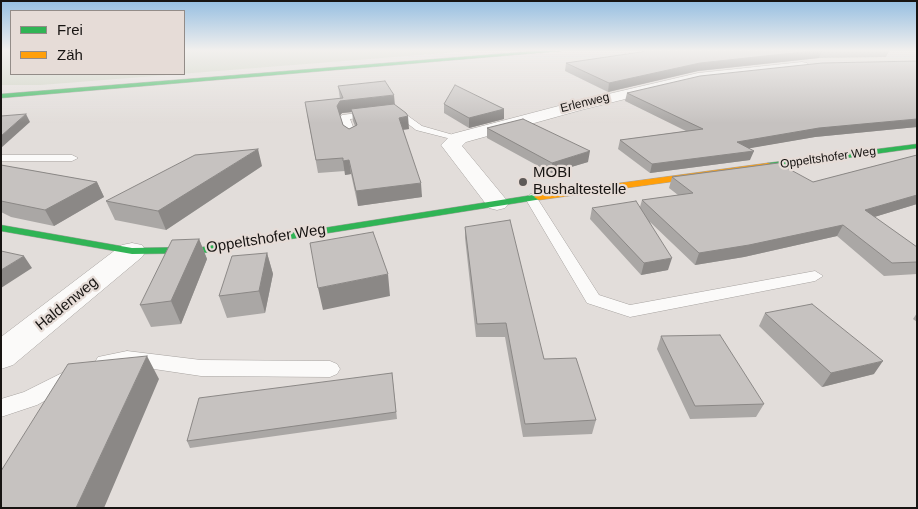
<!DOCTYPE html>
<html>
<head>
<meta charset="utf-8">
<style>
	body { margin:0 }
	#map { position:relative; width:918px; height:509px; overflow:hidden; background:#e2ddda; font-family:Arial,sans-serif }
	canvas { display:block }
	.frame { position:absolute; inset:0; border:2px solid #171412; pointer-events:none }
	.legend { position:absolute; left:10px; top:10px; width:175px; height:65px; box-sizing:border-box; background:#e6dcd7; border:1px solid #938c88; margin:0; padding:6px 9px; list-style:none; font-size:15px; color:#171412 }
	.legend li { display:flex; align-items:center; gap:10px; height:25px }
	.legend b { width:25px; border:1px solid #938c88 }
</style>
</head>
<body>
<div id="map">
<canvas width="918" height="509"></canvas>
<div class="frame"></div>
<ul class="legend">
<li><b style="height:6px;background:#30b455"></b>Frei</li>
<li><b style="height:6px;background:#ff9f0a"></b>Zäh</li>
</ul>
</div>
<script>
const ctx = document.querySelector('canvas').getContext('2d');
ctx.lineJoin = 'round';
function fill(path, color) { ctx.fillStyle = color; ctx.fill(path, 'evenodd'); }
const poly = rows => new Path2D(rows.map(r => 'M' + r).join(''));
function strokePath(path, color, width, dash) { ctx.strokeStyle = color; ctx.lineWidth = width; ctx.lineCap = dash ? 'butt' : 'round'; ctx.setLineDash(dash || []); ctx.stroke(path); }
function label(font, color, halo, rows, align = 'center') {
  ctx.font = font + ' Arial,sans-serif'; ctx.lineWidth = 4.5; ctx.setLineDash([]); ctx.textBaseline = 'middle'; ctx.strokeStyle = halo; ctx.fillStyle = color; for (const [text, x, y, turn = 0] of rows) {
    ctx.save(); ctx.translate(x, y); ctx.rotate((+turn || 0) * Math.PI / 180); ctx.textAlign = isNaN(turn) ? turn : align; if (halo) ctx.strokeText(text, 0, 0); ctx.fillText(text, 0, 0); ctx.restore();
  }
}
fill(poly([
	[1,51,11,51,11,74,184,74,184,51,471,51,41,85,1,85]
]), '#cdd1c1');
const lane = poly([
	[397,108,422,126,464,138,459,141,416,130,395,114,350,119,357,137,352,140,347,137,340,117,342,115,397,108],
	[1,155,72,155,78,158,72,161,1,161,1,155],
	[531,194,537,198,599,295,630,305,815,271,823,276,815,281,630,317,587,303,525,198,531,194],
	[127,351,201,360,330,361,337,364,340,369,337,374,330,377,201,376,127,365,105,369,98,367,95,362,98,357,127,351],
	[72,368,79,370,82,376,79,382,37,405,1,417,1,399,24,392,72,368]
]);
const street = poly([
	[802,62,807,63,809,66,807,69,698,81,581,110,466,142,462,146,509,203,505,208,497,210,489,208,441,145,452,134,570,103,698,73,802,62],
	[132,243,142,245,146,251,142,257,13,365,1,369,1,337,122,245,132,243]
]);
const fast = poly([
	[535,51,561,51,1,98,1,94,535,51],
	[917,144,917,148,768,169,764,166,768,163,917,144],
	[539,194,542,195,542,199,203,253,132,254,1,231,1,225,132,248,203,247,539,194]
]);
const slow = poly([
	[768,163,771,164,771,168,539,200,534,197,539,194,768,163]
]);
strokePath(lane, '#a7a3a0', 1);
strokePath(street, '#a7a3a0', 1);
strokePath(fast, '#a7a3a0', 1);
strokePath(slow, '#a7a3a0', 1);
fill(lane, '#fbfaf9');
fill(street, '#fbfaf9');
fill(fast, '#30b455');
fill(slow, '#ff9f0a');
fill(poly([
	[648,51,889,51,886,57,819,58,698,71,608,92,565,71,566,63],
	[917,61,917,127,815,137,749,148,750,160,650,173,618,149,620,140,686,131,625,101,627,93],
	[338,86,395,105,409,129,403,130,422,197,358,206,351,174,345,175,345,171,318,173,305,102,340,99],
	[352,112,353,121,355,126,349,129,343,125,340,115,342,113],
	[444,104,504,109,504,119,469,128,444,113],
	[487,128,588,162,551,173,487,138],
	[917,155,917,204,874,217,917,247,917,274,884,276,837,236,744,257,695,265,650,222,668,270,641,275,590,219,592,208,640,207,642,200,678,195,669,188,672,177,813,182],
	[1,165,97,182,104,197,54,226,11,217,1,212],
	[262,166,166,230,115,220,106,201],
	[465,227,544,359,596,420,592,434,523,437,505,337,476,337,465,238],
	[199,239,207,259,181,324,151,327,140,305],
	[267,253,273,274,265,313,227,318,219,296],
	[765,313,874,374,822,387,759,326],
	[917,313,917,322,913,319],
	[661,336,764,404,756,417,690,419,657,349],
	[392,373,397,419,190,448,187,441]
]), '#aaa7a5');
fill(poly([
	[812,51,822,51,819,58,698,71,608,92,609,83,700,63],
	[394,95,395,106,351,109,352,112,342,113,338,118,337,106,340,101],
	[504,109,504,119,469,128,469,118],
	[26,114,30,122,1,148,1,136],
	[408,116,409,129,400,130,399,118],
	[917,119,917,127,815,137,734,151,737,142,819,128],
	[258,149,262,166,166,230,158,211],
	[590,151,588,162,551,173,552,163],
	[754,151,750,160,650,173,652,164],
	[349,160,351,174,345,175,343,161],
	[97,182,104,197,54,226,45,210],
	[421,183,422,197,358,206,356,191],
	[917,195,917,204,858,222,865,210],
	[843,225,837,236,744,257,695,265,699,253],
	[199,239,207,259,181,324,171,301],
	[267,253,273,274,265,313,259,291],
	[24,256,32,268,1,288,1,270],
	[672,258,668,270,641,275,644,263],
	[388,274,390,296,323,310,318,288],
	[147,356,159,379,104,508,76,508],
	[883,361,874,374,822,387,831,373]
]), '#8b8886');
const building = poly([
	[647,51,812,51,700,63,609,83,566,63,647,51],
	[917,61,917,81,916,81,917,82,917,119,819,128,737,142,754,151,652,164,620,140,703,129,627,93,700,76,822,63,917,61],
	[385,81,394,95,340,101,337,106,343,125,349,129,357,125,351,109,394,104,406,113,408,116,399,118,421,183,356,191,349,160,343,161,343,158,316,160,305,102,343,98,338,86,385,81],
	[455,85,504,109,469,118,444,104,455,85],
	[26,114,1,136,1,116,26,114],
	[523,119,590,151,552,163,487,128,523,119],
	[258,149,158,211,106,201,195,155,258,149],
	[917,155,917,195,865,210,917,247,917,262,892,263,843,225,749,245,699,253,642,200,693,193,672,177,778,163,813,182,917,155],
	[1,165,97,182,45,210,1,201,1,165],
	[636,201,672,258,644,263,592,208,636,201],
	[510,220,544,359,576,358,596,420,525,424,506,323,477,324,465,227,510,220],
	[373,232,388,274,318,288,310,243,373,232],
	[199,239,171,301,140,305,172,240,199,239],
	[1,251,24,256,1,270,1,251],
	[267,253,259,291,219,296,232,256,267,253],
	[812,304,883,361,831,373,765,313,812,304],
	[720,335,764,404,695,406,661,336,720,335],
	[147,356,76,508,1,508,1,471,68,364,147,356],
	[392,373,396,412,187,441,199,398,392,373]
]);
fill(building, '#c6c2c0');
strokePath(building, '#8b8886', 1);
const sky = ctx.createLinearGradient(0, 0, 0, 123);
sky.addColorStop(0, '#95bee1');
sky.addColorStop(0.41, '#f2f0ee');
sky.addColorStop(1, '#f2f0ee00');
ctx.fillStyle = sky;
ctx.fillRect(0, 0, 918, 123);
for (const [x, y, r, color] of [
	[523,182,5,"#5e5a58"]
]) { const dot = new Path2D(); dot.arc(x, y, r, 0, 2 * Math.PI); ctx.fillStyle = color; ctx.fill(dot); strokePath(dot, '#e6dcd7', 2); }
label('12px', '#171412', '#e6dcd7', [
	["Erlenweg",585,103,-14],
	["Oppeltshofer Weg",828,158,-8]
]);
label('15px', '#171412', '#e6dcd7', [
	["MOBI",533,173],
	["Bushaltestelle",533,190]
], 'left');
label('15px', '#171412', '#e6dcd7', [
	["Oppeltshofer Weg",266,239,-9],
	["Haldenweg",67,304,-39]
]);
</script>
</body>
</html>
